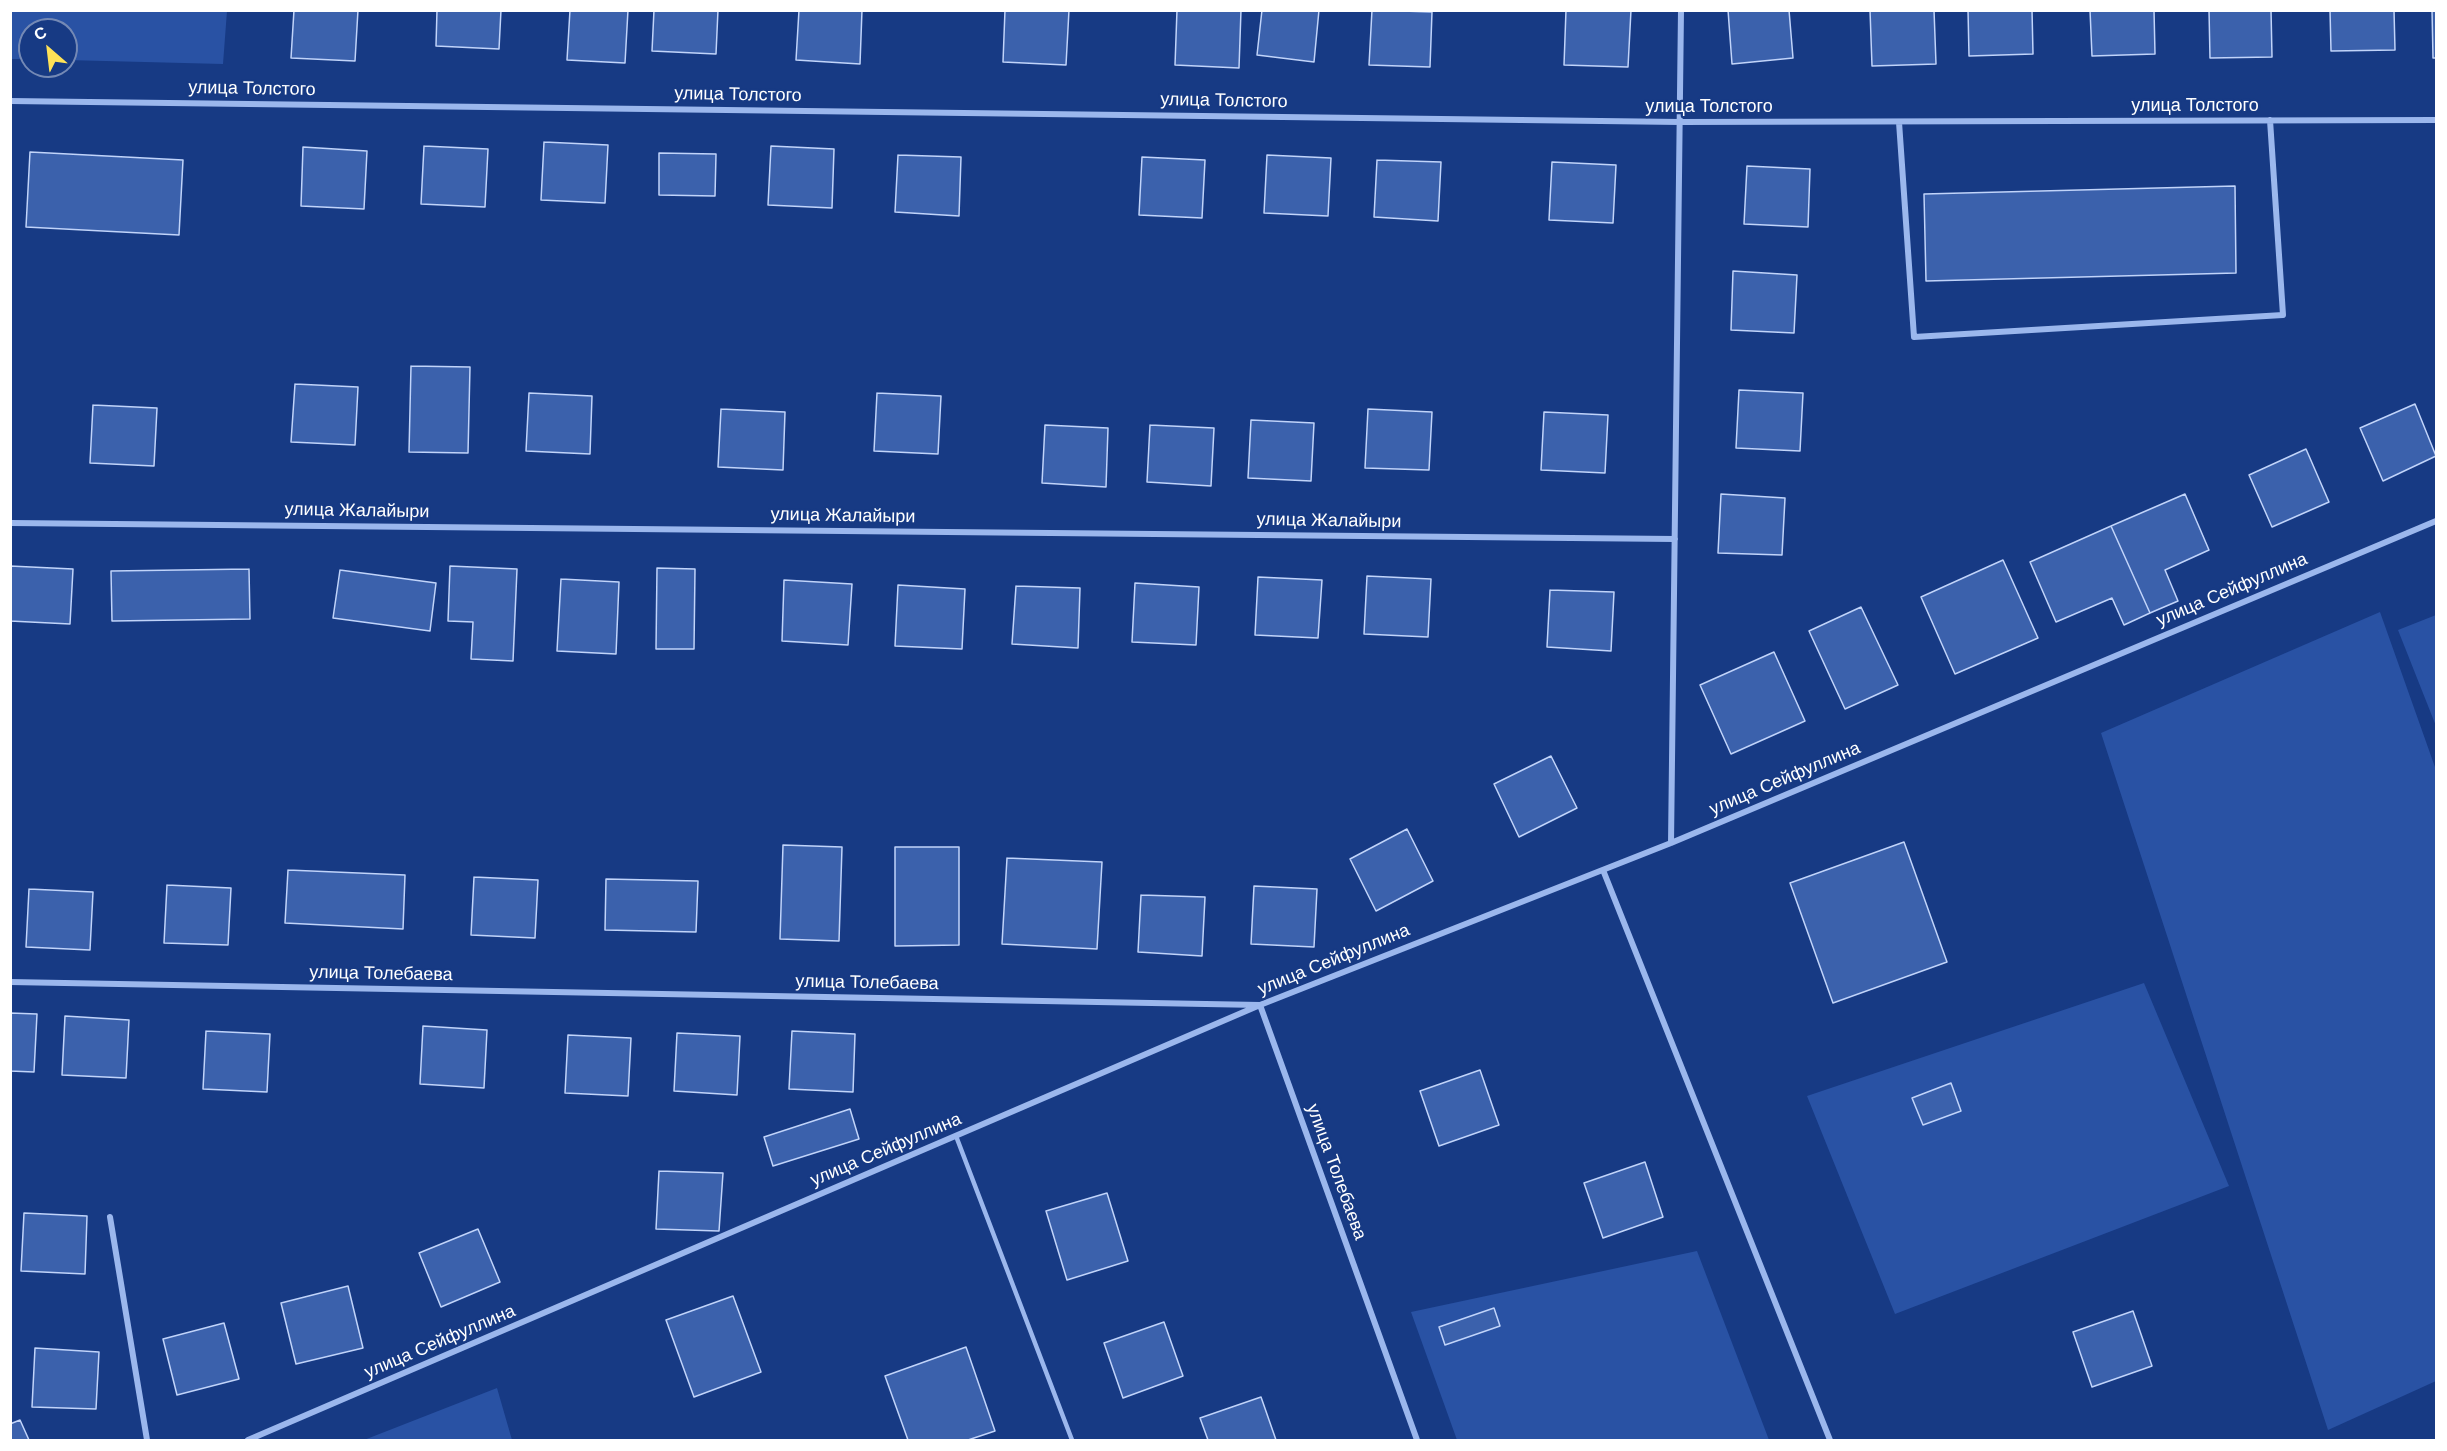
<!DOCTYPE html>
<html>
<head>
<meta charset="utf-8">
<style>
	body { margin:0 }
	#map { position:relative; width:2447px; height:1451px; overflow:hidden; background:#173a84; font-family:Arial,sans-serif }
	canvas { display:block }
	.frame { position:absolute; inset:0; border:12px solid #fff; pointer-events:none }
	.north { position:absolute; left:18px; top:18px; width:60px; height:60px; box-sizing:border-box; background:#173a84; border:2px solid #7489b5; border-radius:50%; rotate:332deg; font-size:16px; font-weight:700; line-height:24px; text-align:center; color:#fff }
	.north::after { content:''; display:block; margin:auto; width:21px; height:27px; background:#ffe257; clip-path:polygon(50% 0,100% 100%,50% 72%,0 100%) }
</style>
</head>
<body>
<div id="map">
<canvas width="2447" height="1451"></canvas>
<div class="frame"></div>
<div class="north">С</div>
</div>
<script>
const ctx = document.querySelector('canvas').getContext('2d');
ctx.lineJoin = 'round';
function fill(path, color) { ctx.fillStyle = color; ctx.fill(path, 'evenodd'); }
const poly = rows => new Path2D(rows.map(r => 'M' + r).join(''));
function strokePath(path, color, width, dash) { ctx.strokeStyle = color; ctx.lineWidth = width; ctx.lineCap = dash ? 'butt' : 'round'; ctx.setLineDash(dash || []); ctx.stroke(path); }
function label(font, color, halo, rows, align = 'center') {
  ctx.font = font + ' Arial,sans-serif'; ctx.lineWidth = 4.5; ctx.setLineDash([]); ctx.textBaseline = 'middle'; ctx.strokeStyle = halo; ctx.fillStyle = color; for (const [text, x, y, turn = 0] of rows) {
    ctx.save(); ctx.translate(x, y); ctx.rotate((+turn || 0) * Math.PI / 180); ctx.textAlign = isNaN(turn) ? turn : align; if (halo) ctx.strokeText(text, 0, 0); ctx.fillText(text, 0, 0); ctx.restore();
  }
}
fill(poly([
	[11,10,227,11,223,64,66,60,66,30,30,30,30,59,11,59],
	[2380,612,2436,770,2436,1381,2328,1430,2101,733],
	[2436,615,2436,726,2398,630],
	[2144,983,2229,1186,1895,1314,1807,1096],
	[1697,1251,1769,1440,1457,1440,1411,1312],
	[497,1388,512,1440,364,1440]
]), '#2952a4');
const building = poly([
	[294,10,358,10,355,61,291,58,294,10],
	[437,10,501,10,499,49,436,46,437,10],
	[570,10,628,10,625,63,567,60,570,10],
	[654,10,718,10,716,54,652,51,654,10],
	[799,10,862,10,860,64,796,60,799,10],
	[1005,10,1069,10,1066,65,1003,62,1005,10],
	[1177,10,1241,10,1239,68,1175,65,1177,10],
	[1262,10,1319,10,1314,62,1257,55,1262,10],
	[1372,10,1432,12,1430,67,1369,65,1372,10],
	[1566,10,1631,10,1628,67,1564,65,1566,10],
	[1728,10,1789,10,1793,58,1732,64,1728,10],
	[1870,10,1934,10,1936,64,1872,66,1870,10],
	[1968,10,2032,10,2033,54,1969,56,1968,10],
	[2090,10,2154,10,2155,54,2092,56,2090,10],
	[2209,10,2271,10,2272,57,2210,58,2209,10],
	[2330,10,2394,10,2395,50,2331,51,2330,10],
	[2432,10,2436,10,2436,58,2433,58,2432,10],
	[544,142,608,145,605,203,541,200,544,142],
	[424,146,488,149,485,207,421,204,424,146],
	[771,146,834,149,832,208,768,205,771,146],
	[303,147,367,151,364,209,301,206,303,147],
	[30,152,183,160,179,235,26,227,30,152],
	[659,153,716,154,715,196,659,195,659,153],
	[898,155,961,157,959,216,895,212,898,155],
	[1267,155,1331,158,1328,216,1264,213,1267,155],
	[1142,157,1205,160,1202,218,1139,215,1142,157],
	[1377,160,1441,162,1438,221,1374,217,1377,160],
	[1552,162,1616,165,1613,223,1549,220,1552,162],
	[1747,166,1810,169,1808,227,1744,224,1747,166],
	[2235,186,2236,273,1926,281,1924,194,2235,186],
	[1733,271,1797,275,1794,333,1731,330,1733,271],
	[411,366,470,367,468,453,409,452,411,366],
	[295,384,358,387,355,445,291,442,295,384],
	[1739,390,1803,393,1800,451,1736,448,1739,390],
	[529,393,592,396,590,454,526,451,529,393],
	[877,393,941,396,938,454,874,451,877,393],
	[2415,404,2436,456,2383,481,2360,428,2415,404],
	[93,405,157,408,154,466,90,463,93,405],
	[721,409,785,412,783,470,718,467,721,409],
	[1368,409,1432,412,1429,470,1365,468,1368,409],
	[1544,412,1608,415,1605,473,1541,470,1544,412],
	[1251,420,1314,423,1311,481,1248,478,1251,420],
	[1045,425,1108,428,1106,487,1042,483,1045,425],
	[1150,425,1214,428,1211,486,1147,482,1150,425],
	[2306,449,2329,502,2272,527,2249,475,2306,449],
	[1721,494,1785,498,1782,555,1718,553,1721,494],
	[2185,494,2209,550,2165,570,2178,601,2150,613,2111,526,2185,494],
	[2111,526,2150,613,2124,625,2112,598,2056,622,2030,562,2111,526],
	[2003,560,2038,638,1955,674,1921,597,2003,560],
	[10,566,73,569,70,624,10,621,10,566],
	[450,566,517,569,513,661,471,659,473,622,448,621,450,566],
	[657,568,695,569,694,649,656,649,657,568],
	[249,569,250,619,112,621,111,571,249,569],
	[340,570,436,583,430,631,333,618,340,570],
	[1367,576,1431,579,1428,637,1364,634,1367,576],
	[1258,577,1322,580,1318,638,1255,635,1258,577],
	[561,579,619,582,616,654,557,651,561,579],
	[784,580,852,584,848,645,782,641,784,580],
	[1135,583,1199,587,1196,645,1132,642,1135,583],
	[898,585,965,589,962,649,895,646,898,585],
	[1016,586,1080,588,1078,648,1012,644,1016,586],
	[1550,590,1614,592,1611,651,1547,647,1550,590],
	[1861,607,1898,685,1845,709,1809,631,1861,607],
	[1774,652,1805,721,1731,754,1700,685,1774,652],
	[1551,756,1577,808,1519,837,1494,784,1551,756],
	[1407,829,1433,881,1376,911,1350,859,1407,829],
	[1904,842,1947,962,1833,1003,1790,883,1904,842],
	[783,845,842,847,839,941,780,939,783,845],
	[895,847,959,847,959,945,895,946,895,847],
	[1007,858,1102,862,1097,949,1002,944,1007,858],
	[288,870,405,875,403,929,285,923,288,870],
	[474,877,538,880,535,938,471,935,474,877],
	[606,879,698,881,696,932,605,930,606,879],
	[167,885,231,888,228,945,164,943,167,885],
	[1254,886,1317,889,1314,947,1251,944,1254,886],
	[29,889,93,892,90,950,26,947,29,889],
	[1141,895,1205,897,1202,956,1138,952,1141,895],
	[10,1013,37,1014,34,1072,10,1071,10,1013],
	[65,1016,129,1020,126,1078,62,1075,65,1016],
	[423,1026,487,1030,484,1088,420,1084,423,1026],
	[206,1031,270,1034,267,1092,203,1089,206,1031],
	[792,1031,855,1034,853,1092,789,1089,792,1031],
	[677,1033,740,1036,737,1095,674,1091,677,1033],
	[568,1035,631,1038,628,1096,565,1093,568,1035],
	[1480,1070,1499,1125,1439,1146,1420,1091,1480,1070],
	[1951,1083,1961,1111,1923,1125,1912,1098,1951,1083],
	[850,1109,859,1139,773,1166,764,1137,850,1109],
	[1645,1162,1663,1217,1603,1238,1584,1183,1645,1162],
	[659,1171,723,1173,719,1231,656,1229,659,1171],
	[1107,1193,1128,1261,1067,1280,1046,1211,1107,1193],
	[24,1213,87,1216,85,1274,21,1271,24,1213],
	[478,1229,500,1282,441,1307,419,1253,478,1229],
	[348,1286,363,1348,296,1364,281,1303,348,1286],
	[733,1296,761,1372,694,1397,666,1320,733,1296],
	[1494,1308,1500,1326,1445,1345,1439,1327,1494,1308],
	[2133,1311,2152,1366,2092,1387,2073,1332,2133,1311],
	[1164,1322,1183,1376,1123,1398,1104,1343,1164,1322],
	[224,1323,239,1379,177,1395,163,1339,224,1323],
	[966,1347,995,1431,968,1440,908,1440,885,1376,966,1347],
	[35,1348,99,1352,96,1409,32,1407,35,1348],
	[1261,1397,1276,1440,1208,1440,1200,1418,1261,1397],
	[20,1420,29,1440,10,1440,10,1424,20,1420]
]);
fill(building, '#3b61ac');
strokePath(building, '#c1d4fa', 1.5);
strokePath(poly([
	[956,1136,1072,1440]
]), '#9bb7ed', 4.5);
strokePath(poly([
	[10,101,1680,122,2436,120],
	[1899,122,1914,337,2283,315,2270,120],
	[10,523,1675,539],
	[1671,843,1681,10],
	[1603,870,1830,1440],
	[10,982,1260,1005,1417,1440],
	[110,1217,147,1440],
	[248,1440,1260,1005,1671,843,2436,521]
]), '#9bb7ed', 6);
label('18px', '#fff', '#173a84', [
	["улица Толстого",252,89,1],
	["улица Толстого",738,95,1],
	["улица Толстого",1224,101,1],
	["улица Толстого",2195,106],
	["улица Толстого",1709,107],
	["улица Жалайыри",357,511,1],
	["улица Жалайыри",843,516,1],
	["улица Жалайыри",1329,521,1],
	["улица Сейфуллина",2232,590,-23],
	["улица Сейфуллина",1785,779,-23],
	["улица Сейфуллина",1334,960,-22],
	["улица Толебаева",381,974,1],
	["улица Толебаева",867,983,1],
	["улица Сейфуллина",886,1150,-23],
	["улица Толебаева",1336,1172,70],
	["улица Сейфуллина",440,1342,-23]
]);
</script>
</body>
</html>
